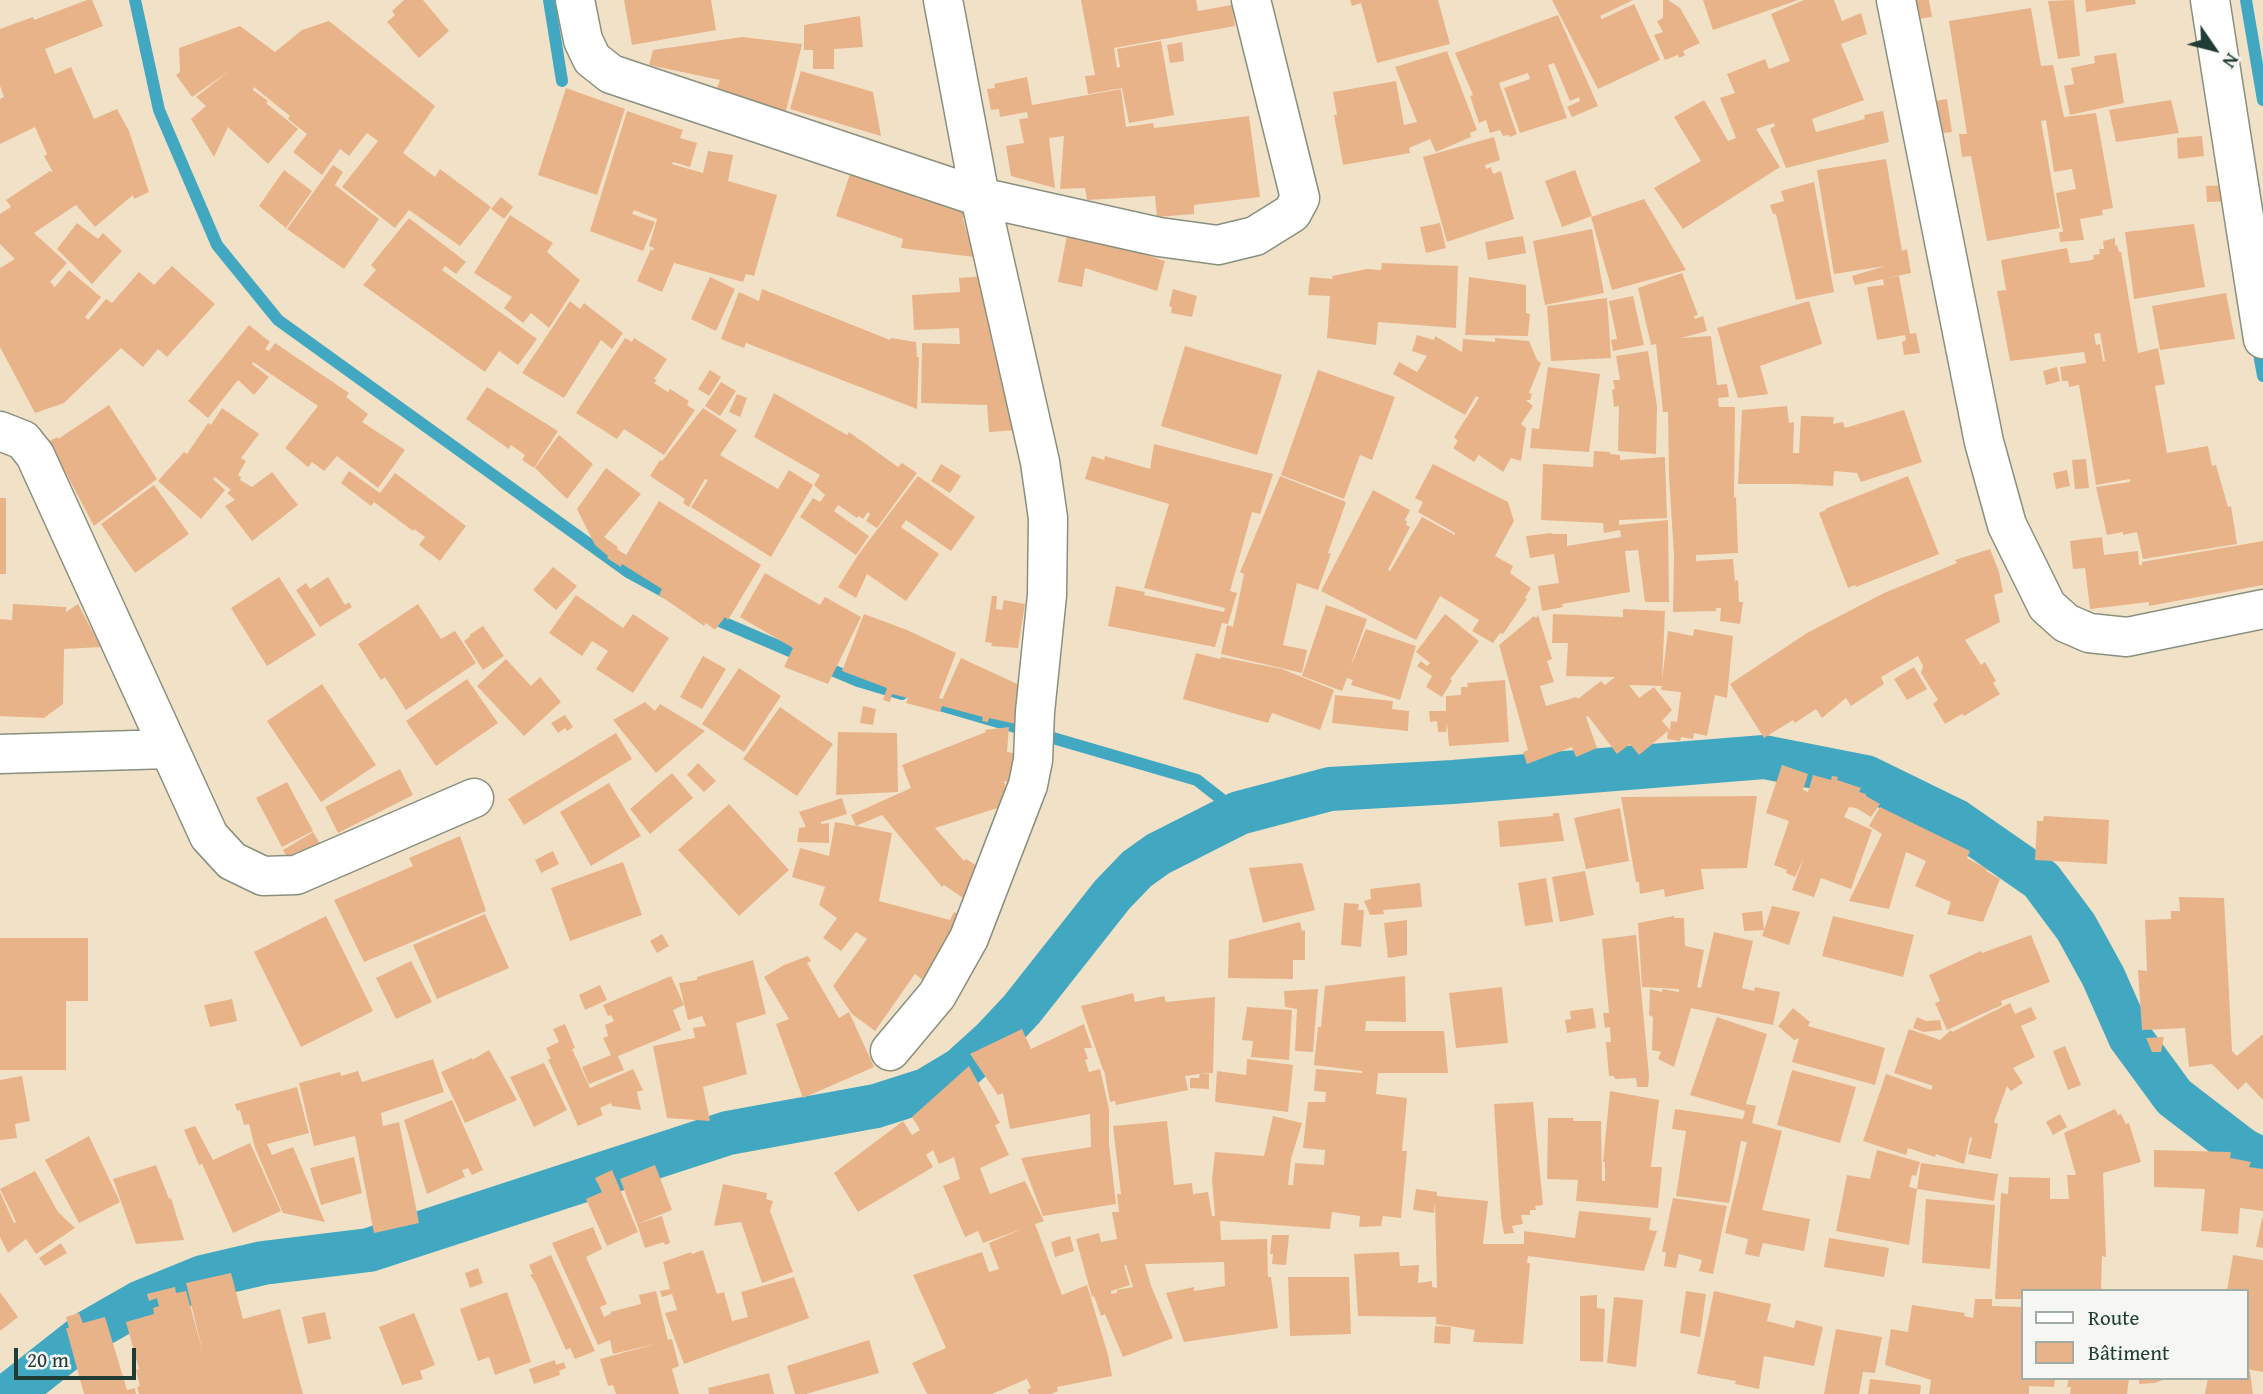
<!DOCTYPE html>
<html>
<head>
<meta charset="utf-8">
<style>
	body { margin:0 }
	#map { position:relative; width:2263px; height:1394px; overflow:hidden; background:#f1e2c7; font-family:"Gentium Book Plus",serif }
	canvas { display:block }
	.legend { position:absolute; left:2021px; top:1289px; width:228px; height:91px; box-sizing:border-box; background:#f6f6f2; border:2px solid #a0aca6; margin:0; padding:9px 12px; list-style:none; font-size:21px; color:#1f3d34 }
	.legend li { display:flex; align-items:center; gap:14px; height:35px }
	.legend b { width:35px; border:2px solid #a0aca6 }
	.north { position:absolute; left:2179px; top:14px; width:70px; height:70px; -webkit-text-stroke:5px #f6f6f2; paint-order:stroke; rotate:125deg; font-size:19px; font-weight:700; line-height:28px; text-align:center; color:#1f3d34 }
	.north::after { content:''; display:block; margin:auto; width:24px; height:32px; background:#1f3d34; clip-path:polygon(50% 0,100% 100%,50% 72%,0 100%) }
	.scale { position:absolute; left:14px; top:1348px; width:122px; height:32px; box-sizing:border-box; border:4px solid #1f3d34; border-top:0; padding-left:9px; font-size:21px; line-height:24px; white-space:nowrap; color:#1f3d34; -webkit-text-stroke:5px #f6f6f2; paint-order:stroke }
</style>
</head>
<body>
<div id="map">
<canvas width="2263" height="1394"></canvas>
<ul class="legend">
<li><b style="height:9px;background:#fff"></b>Route</li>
<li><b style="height:19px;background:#e9b38a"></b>Bâtiment</li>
</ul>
<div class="north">N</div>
<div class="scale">20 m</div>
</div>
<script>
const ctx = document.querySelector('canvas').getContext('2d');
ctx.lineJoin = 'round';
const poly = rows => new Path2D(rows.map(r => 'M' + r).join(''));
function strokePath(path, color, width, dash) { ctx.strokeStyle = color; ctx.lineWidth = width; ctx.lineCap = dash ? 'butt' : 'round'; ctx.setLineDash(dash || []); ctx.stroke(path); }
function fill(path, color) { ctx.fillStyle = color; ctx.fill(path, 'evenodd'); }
strokePath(poly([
	[135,0,159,110,217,245,278,320,628,572,674,597],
	[549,0,562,81],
	[2246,0,2263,100],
	[2257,342,2263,376],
	[708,616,804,657],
	[820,665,858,681,902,694],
	[933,703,1197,780,1239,813]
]), '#42a8c2', 12);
strokePath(poly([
	[10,1394,90,1331,139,1303,203,1277,263,1263,369,1250,728,1133,876,1106,926,1090,961,1069,993,1040,1022,1009,1112,895,1137,869,1158,854,1239,813,1330,789,1453,782,1764,757,1866,777,1956,821,2041,880,2076,927,2103,976,2130,1037,2174,1097,2243,1150,2263,1160]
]), '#42a8c2', 44);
fill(poly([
	[87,0,92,0,103,26,45,49,55,74,71,67,94,119,117,109,129,131,149,192,134,199,133,195,95,227,76,205,34,233,67,263,50,282,55,287,69,270,101,297,85,317,88,320,106,299,112,303,139,272,154,285,172,266,215,304,167,357,158,349,143,367,121,348,64,403,35,413,0,347,0,268,15,259,0,244,0,214,11,207,6,200,50,171,53,172,44,156,47,154,35,127,0,144,0,99,4,97,0,86,0,29,33,17,34,20],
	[404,0,423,0,449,31,419,58,387,22,395,15,392,11],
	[624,0,711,0,716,30,632,45],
	[1081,0,1196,0,1198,11,1232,5,1235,26,1114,48,1117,68,1120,67,1117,49,1161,41,1174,115,1129,123,1122,88,1088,94,1085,76,1095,75],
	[1350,0,1438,0,1450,44,1377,63,1361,3,1352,6],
	[1552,0,1633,0,1600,16,1602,19,1634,4,1660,60,1598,89],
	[1663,0,1668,0,1680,8,1700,43,1683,51,1685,55,1679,58,1678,55,1665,60,1654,35,1663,32,1657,21,1663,18],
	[1703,0,1798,0,1713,30],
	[1804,0,1834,0,1842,21,1861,13,1867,34,1841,44,1864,100,1812,119,1816,132,1865,119,1864,115,1883,111,1889,142,1786,168,1770,129,1775,126,1774,123,1756,129,1780,167,1683,229,1654,188,1701,161,1674,117,1704,100,1728,141,1736,138,1720,98,1735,93,1727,74,1765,59,1769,69,1790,61,1771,14],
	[1914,0,1929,0,1932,17,1917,19],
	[2074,0,2080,56,2058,59,2048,1],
	[2085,0,2135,0,2136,4,2086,12],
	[2031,8,2041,66,2053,65,2064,117,2096,113,2113,208,2102,210,2103,215,2080,219,2084,240,2060,242,2059,232,2063,232,2056,193,2076,189,2072,169,2054,172,2046,120,2041,121,2060,228,1987,241,1971,156,1962,157,1959,134,1967,134,1949,21],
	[1558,15,1598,106,1572,117,1567,107,1580,101,1579,97,1570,101,1554,63,1548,65,1567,118,1520,133,1504,88,1530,79,1528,73,1499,83,1517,134,1510,137,1509,135,1503,136,1500,130,1490,133,1486,120,1479,123,1470,96,1473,95,1455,53],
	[860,16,863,47,834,49,834,69,813,69,813,50,804,50,804,25],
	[329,21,435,106,403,153,435,177,440,169,491,207,460,246,409,210,395,228,342,187,378,141,367,133,349,156,340,149,322,175,293,152,307,134,288,119,290,116,254,87,253,90,268,101,266,103,298,129,268,164,228,127,214,157,191,119,206,106,196,97,229,71,192,97,176,75,180,72,179,48,240,26,275,52,302,30],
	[742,37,802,44,786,111,716,91,720,80,649,65,653,50],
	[1182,42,1184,61,1170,63,1167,45],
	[1447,51,1477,130,1470,133,1471,137,1436,152,1430,139,1409,148,1410,153,1343,165,1334,115,1337,115,1333,92,1396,81,1404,125,1417,122,1395,67],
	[2116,53,2124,103,2070,115,2064,86,2074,84,2071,68,2095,63,2094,56],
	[801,71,873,92,881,136,790,109],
	[1027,77,1032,105,1121,89,1126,127,1153,123,1154,128,1249,116,1260,197,1194,205,1194,214,1157,217,1155,196,1087,200,1085,188,1060,189,1064,136,1049,138,1055,188,1011,176,1006,146,1024,143,1019,119,1028,118,1027,112,1000,117,999,109,991,110,987,89,995,88,994,84],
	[566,88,625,109,597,195,538,175],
	[1947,99,1952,132,1936,134,1930,102],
	[2171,100,2179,133,2116,142,2109,110],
	[627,111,683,130,680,138,697,143,690,167,673,162,672,164,703,173,708,151,733,155,728,181,777,195,754,276,746,274,743,282,674,263,662,292,637,281,651,249,653,251,654,248,649,246,657,219,634,210,632,214,655,222,643,251,590,231],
	[2202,136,2204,156,2178,159,2177,138],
	[1494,137,1500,160,1485,165,1486,169,1491,167,1493,174,1501,171,1514,219,1447,242,1423,157],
	[1886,159,1902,251,1907,249,1911,273,1855,285,1852,276,1885,266,1834,274,1817,170],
	[333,165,343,172,335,185,379,219,344,269,287,229],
	[852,168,919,193,917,198,933,202,935,196,965,210,963,219,974,257,901,248,903,239,836,216],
	[284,170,312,191,286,228,259,206],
	[1575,170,1592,216,1562,227,1545,181],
	[1814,182,1834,292,1796,300,1776,214,1773,214,1770,205,1784,201,1781,191],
	[2230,185,2230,201,2207,202,2206,186],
	[501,197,513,207,504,219,491,209],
	[1644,199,1686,270,1612,290,1591,217],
	[510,215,553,243,547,252,580,280,549,328,531,313,523,323,504,308,512,297,474,273],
	[409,218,466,262,456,274,445,266,442,270,537,339,518,365,499,351,485,372,363,285,376,270,371,265],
	[77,223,98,239,103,233,122,251,92,284,57,249],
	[1440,223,1446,248,1426,253,1420,227],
	[2194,224,2205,287,2134,299,2125,232],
	[1592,229,1604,293,1545,305,1533,241],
	[1068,230,1165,261,1157,291,1085,268,1082,287,1058,282],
	[1523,236,1526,253,1488,260,1485,242],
	[2115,238,2115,246,2117,245,2119,252,2121,252,2138,353,2158,348,2165,384,2155,386,2167,453,2208,446,2212,466,2216,465,2228,507,2231,506,2237,544,2143,559,2137,532,2123,535,2123,532,2107,535,2096,487,2130,482,2130,479,2096,485,2079,385,2069,387,2068,381,2062,381,2060,367,2086,363,2084,352,2010,361,1997,291,2006,290,2001,260,2067,248,2070,263,2087,261,2094,259,2093,255,2100,254,2099,249,2104,249,2103,241],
	[2100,333,2105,361,2103,361,2100,344,2096,345,2094,334],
	[1382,263,1458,266,1456,328,1378,322,1376,345,1327,338,1330,296,1308,295,1310,277,1333,279,1332,276,1367,269,1381,270],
	[1682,273,1698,315,1694,316,1695,319,1703,316,1707,331,1681,338,1711,336,1717,385,1727,384,1729,397,1718,398,1719,407,1735,407,1734,498,1736,497,1738,553,1696,555,1696,561,1733,559,1735,581,1738,580,1739,602,1743,602,1740,624,1720,621,1721,608,1716,608,1716,611,1673,612,1674,555,1669,477,1668,412,1663,412,1656,344,1651,345,1638,288],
	[986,276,992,345,1004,344,1018,430,989,432,987,405,921,403,922,343,960,344,959,328,914,330,912,295,960,292,959,278],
	[1899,276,1910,334,1916,333,1920,353,1904,355,1902,342,1906,340,1905,335,1877,340,1867,287,1884,285,1883,279],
	[710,277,735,289,716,331,691,319],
	[1469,277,1526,285,1526,313,1530,314,1528,336,1465,335],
	[762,289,890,340,891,338,916,342,917,357,919,357,917,409,746,343,744,348,721,339,739,292,759,301],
	[1173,289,1197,296,1192,317,1171,313,1172,307,1169,306],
	[2226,293,2235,339,2160,350,2152,306],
	[1633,296,1644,345,1613,351,1611,340,1617,339,1609,301],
	[1607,298,1611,358,1551,361,1547,306],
	[570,301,580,309,584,303,623,333,612,349,601,340,564,398,522,373],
	[1809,301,1822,344,1760,366,1768,394,1738,398,1717,328],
	[249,325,270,342,265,349,269,351,275,343,349,393,346,397,368,414,362,422,405,450,378,488,337,456,324,471,312,462,308,467,285,448,318,406,253,362,252,364,269,377,254,395,238,380,208,418,188,401],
	[1417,335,1434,340,1435,336,1462,352,1463,339,1495,342,1495,338,1529,341,1537,360,1541,363,1529,393,1532,394,1530,400,1526,400,1533,406,1521,424,1526,428,1521,461,1511,458,1503,472,1479,455,1474,462,1453,448,1458,441,1454,437,1479,398,1476,396,1465,415,1393,374,1399,362,1417,372,1427,356,1412,351],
	[625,338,632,342,634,338,667,359,654,379,657,380,654,383,668,392,670,389,689,401,687,405,695,410,664,455,624,429,617,439,576,413],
	[1185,346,1282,375,1257,455,1161,426],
	[1648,351,1657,406,1656,454,1618,451,1619,406,1614,407,1612,390,1615,389,1613,380,1620,380,1616,356],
	[1548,367,1600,374,1589,452,1530,448,1532,428,1539,429],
	[2057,367,2060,381,2046,385,2043,371],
	[710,370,721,377,709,396,698,389],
	[1318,370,1395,397,1372,460,1360,455,1344,499,1281,475],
	[721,382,736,391,720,416,705,406],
	[487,387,558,431,534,468,522,460,525,455,511,445,509,449,466,419],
	[774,393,847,435,849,432,898,467,902,463,917,473,877,528,866,521,870,514,868,512,863,519,859,516,857,518,838,505,834,511,869,536,856,555,800,517,813,498,820,502,825,495,814,485,820,475,754,437],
	[737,394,747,398,740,417,729,412],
	[109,405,157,479,94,526,49,441,58,437,58,439],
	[1787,406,1789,423,1794,422,1793,453,1799,453,1801,416,1834,417,1833,424,1843,422,1845,428,1904,410,1922,462,1861,482,1857,473,1834,471,1833,486,1796,484,1738,484,1742,410],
	[222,408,259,434,241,458,246,461,238,475,241,477,240,480,252,487,272,472,298,505,252,541,225,506,235,500,227,493,231,490,215,477,213,479,225,490,201,519,158,481,184,452,187,454,208,423,211,425],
	[703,408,737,430,720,455,778,489,789,470,813,485,771,557,691,507,708,480,705,479,689,507,683,503,685,499,650,476,660,460,662,461],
	[559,435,593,464,567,499,535,468],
	[1154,444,1273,474,1260,514,1252,512,1230,591,1237,593,1228,624,1222,623,1215,647,1108,626,1116,586,1145,592,1144,595,1224,612,1225,608,1144,588,1169,504,1085,479,1092,456,1104,460,1105,456,1150,469],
	[1594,451,1610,452,1610,454,1620,455,1620,460,1665,457,1667,518,1619,520,1619,525,1668,520,1669,602,1645,602,1638,550,1625,551,1630,592,1562,604,1563,607,1542,611,1538,586,1559,583,1554,554,1530,558,1526,536,1551,533,1552,534,1567,534,1567,546,1621,537,1620,530,1604,533,1603,523,1541,520,1543,464,1593,467],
	[2086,459,2089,488,2075,489,2072,460],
	[941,464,961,476,950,493,931,481],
	[1433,464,1508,502,1514,521,1495,556,1513,566,1510,573,1531,588,1525,598,1527,599,1503,634,1500,633,1493,643,1472,631,1479,620,1440,596,1416,640,1321,591,1373,490,1410,510,1405,520,1407,522,1406,525,1410,527,1388,570,1390,571,1422,517,1455,535,1455,533,1418,512,1423,502,1415,498],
	[606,468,641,494,604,537,618,547,617,549,626,555,659,501,761,565,728,620,725,617,715,630,706,623,704,626,659,595,662,589,622,564,621,567,607,558,608,556,595,545,577,509],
	[2067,470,2070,486,2056,489,2053,473],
	[349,471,380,493,395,473,466,526,440,561,419,545,425,537,414,529,413,531,374,502,371,506,341,483],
	[918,476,975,517,951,551,906,520,901,527,939,554,906,601,867,574,856,598,838,587,858,555],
	[1280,476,1346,502,1328,553,1331,554,1318,590,1297,583,1283,645,1307,650,1302,673,1221,654,1227,625,1233,627,1244,574,1240,572],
	[1908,476,1939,554,1856,587,1855,585,1848,588,1819,513,1826,510,1825,509],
	[154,485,189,534,135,573,101,524],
	[0,498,6,498,6,574,0,574],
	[2102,537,2104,555,2138,551,2139,565,2142,565,2142,562,2263,541,2263,585,2149,606,2149,602,2090,609,2085,568,2073,569,2070,541],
	[1990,549,1999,572,2003,592,1994,595,2000,622,1965,640,1981,665,1985,662,1996,681,1993,683,2000,694,1964,716,1962,714,1945,724,1933,704,1938,700,1921,673,1923,666,1918,656,1881,677,1884,684,1851,706,1846,698,1822,718,1816,709,1795,723,1793,720,1764,738,1730,684,1807,633,1884,593,1957,563,1955,560],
	[553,567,577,586,556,610,533,590],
	[765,573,820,605,825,597,861,617,828,684,784,667,793,648,740,617],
	[279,577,316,635,267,666,231,608],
	[328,577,345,605,349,602,352,607,320,627,296,590,306,583,310,589],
	[576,595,623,628,633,614,669,638,633,693,596,669,608,651,592,641,582,656,549,633],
	[992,596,997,596,996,609,1002,610,1004,600,1025,604,1018,648,991,646,992,643,985,642],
	[13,604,66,607,66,612,78,604,101,647,64,649,63,704,44,718,0,716,0,619,12,620],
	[418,604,441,639,455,631,476,663,406,710,385,677,381,680,358,644],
	[1326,605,1367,619,1350,668,1366,629,1416,646,1400,700,1351,685,1353,680,1347,678,1342,691,1302,676],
	[1623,609,1665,611,1662,680,1668,631,1693,636,1694,629,1733,636,1727,698,1715,695,1707,736,1694,733,1693,739,1681,737,1680,741,1667,739,1668,731,1639,755,1630,744,1617,754,1588,716,1586,717,1597,748,1576,757,1572,747,1527,764,1523,752,1528,750,1499,645,1534,616,1536,618,1538,615,1552,659,1547,661,1554,682,1540,686,1546,706,1576,697,1578,699,1601,681,1605,685,1615,677,1566,676,1568,643,1552,643,1553,614,1623,617],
	[1629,685,1662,686,1661,690,1681,692,1677,722,1671,721,1670,730,1662,721,1672,710,1654,687,1639,698],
	[864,614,907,630,956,653,939,698,942,700,961,658,1026,688,1016,724,989,718,988,722,982,721,983,717,942,706,940,712,906,703,908,698,892,694,890,702,883,700,887,688,842,671],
	[1445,614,1479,641,1450,679,1452,681,1442,697,1426,687,1432,676,1417,666,1421,661,1427,666,1430,663,1416,652],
	[483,626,504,656,483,670,464,641,471,636,469,635],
	[1196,653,1220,659,1221,657,1282,669,1334,690,1320,730,1272,713,1268,723,1183,699],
	[703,656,726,669,702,709,680,697],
	[506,659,531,686,540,677,561,702,524,736,477,686],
	[1914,667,1927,689,1907,700,1894,679],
	[739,668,781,696,744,752,702,724],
	[467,679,498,723,436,766,406,721],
	[1505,680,1509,742,1449,746,1447,723,1446,732,1438,732,1437,721,1430,722,1429,711,1446,711,1446,696,1461,695,1461,687,1468,687,1467,683],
	[322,684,376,765,321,802,267,721],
	[1335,695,1393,701,1392,709,1409,711,1408,731,1332,723],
	[645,702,655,711,660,704,705,731,656,773,613,720],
	[863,706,876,709,873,725,860,723],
	[780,707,833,744,797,796,743,759],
	[565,715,573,727,567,731,565,728,558,733,551,723],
	[1009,727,1007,752,1029,756,1023,786,1004,781,1010,804,935,828,964,861,966,859,980,868,963,898,944,885,942,887,882,815,856,826,892,833,879,901,950,920,954,912,970,919,927,983,915,974,875,1031,852,1014,833,986,867,939,856,932,841,951,823,938,837,918,819,905,825,887,792,877,800,848,829,856,835,822,856,826,851,815,911,788,902,765,986,732,985,730],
	[838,732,897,733,898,792,836,795],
	[616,733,632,759,524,825,508,799],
	[698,763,716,781,704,792,687,775],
	[1782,765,1808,774,1803,790,1808,792,1813,775,1831,780,1832,776,1838,777,1837,780,1861,788,1859,792,1866,794,1866,796,1880,804,1871,817,1856,808,1849,807,1844,817,1872,830,1851,889,1821,878,1814,897,1792,890,1804,857,1795,877,1786,873,1787,870,1774,865,1789,821,1766,813],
	[400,769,413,795,338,833,325,807],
	[672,773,693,798,650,834,630,809],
	[287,782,313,831,282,847,256,798],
	[609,783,641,836,591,866,560,812],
	[1757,796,1747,868,1701,869,1704,889,1665,897,1664,889,1640,894,1639,882,1636,882,1621,797],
	[842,798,847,814,821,822,821,824,829,823,829,843,797,842,799,828,806,827,799,812],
	[729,804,789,870,739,916,678,850],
	[1880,807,1970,851,1967,858,1987,869,1986,871,2000,879,1983,922,1947,914,1951,902,1915,886,1926,861,1906,852,1889,909,1849,901,1882,834,1869,826],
	[1620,808,1629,861,1586,869,1574,818],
	[1553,813,1559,813,1564,841,1500,847,1498,821,1553,816],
	[2044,816,2109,820,2107,864,2035,860,2037,821,2043,821],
	[313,832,321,845,294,869,283,850],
	[460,836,486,911,364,962,334,900,413,866,409,858],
	[553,851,559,864,541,873,535,860],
	[623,862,642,915,570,941,551,888],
	[1302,863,1315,910,1263,923,1249,868],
	[1585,871,1594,915,1560,922,1552,877],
	[1546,878,1553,922,1525,926,1518,883],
	[1420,883,1422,907,1383,910,1384,914,1370,915,1364,901,1371,899,1370,889],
	[2179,897,2224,898,2232,1051,2237,1056,2263,1034,2263,1100,2246,1082,2238,1090,2212,1064,2189,1067,2185,1028,2142,1030,2138,970,2147,971,2145,920,2171,919,2171,911,2180,911],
	[1344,903,1359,904,1358,910,1364,910,1361,947,1341,945],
	[1772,906,1800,912,1789,945,1762,936],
	[1762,911,1764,930,1744,931,1742,913],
	[485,914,509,968,437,999,413,945],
	[326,916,373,1011,301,1047,254,952],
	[1674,916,1674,918,1684,918,1685,946,1704,950,1697,987,1701,988,1714,932,1753,941,1742,988,1754,991,1755,987,1780,992,1773,1025,1691,1008,1674,1067,1658,1059,1661,1052,1652,1050,1653,1017,1649,1015,1650,989,1662,992,1662,989,1679,992,1679,989,1642,987,1638,923],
	[1833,916,1914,935,1903,977,1822,956],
	[1407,920,1407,955,1388,958,1384,923],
	[1300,922,1302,931,1305,930,1305,960,1293,960,1293,979,1228,978,1229,940],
	[662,934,669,946,657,953,650,941],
	[1636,935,1649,1076,1648,1087,1637,1087,1636,1078,1615,1079,1614,1076,1609,1076,1606,1042,1611,1042,1610,1027,1605,1028,1603,1013,1609,1013,1602,939],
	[2031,935,2050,982,2001,1001,2002,1005,1947,1030,1935,1003,1940,1001,1929,975,1981,951,1982,953],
	[0,938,88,938,88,1001,66,1001,66,1070,0,1070],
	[808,956,811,961,807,963,839,1018,849,1012,874,1067,803,1098,776,1024,789,1019,764,977,784,965],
	[753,960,766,1014,736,1023,747,1074,703,1087,710,1121,667,1118,653,1046,695,1038,693,1028,706,1026,702,1016,688,1020,679,983,697,980,697,977],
	[411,961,432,1002,396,1019,376,978],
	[671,976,684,1005,673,1010,681,1030,618,1056,624,1070,589,1084,582,1067,611,1055,603,1038,608,1036,605,1025,614,1021,611,1015,608,1016,603,1005],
	[1405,976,1406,1022,1366,1021,1365,1031,1444,1031,1448,1073,1378,1073,1376,1094,1407,1098,1402,1151,1407,1151,1401,1218,1383,1216,1381,1226,1359,1227,1360,1216,1332,1212,1330,1229,1220,1221,1221,1240,1267,1239,1268,1277,1271,1277,1278,1328,1184,1342,1166,1293,1194,1287,1194,1291,1225,1286,1224,1262,1145,1264,1151,1286,1173,1338,1123,1357,1105,1314,1101,1316,1094,1296,1092,1297,1076,1239,1099,1233,1101,1242,1117,1239,1112,1212,1119,1212,1117,1194,1121,1194,1113,1126,1167,1121,1174,1185,1192,1183,1193,1194,1208,1192,1212,1216,1215,1216,1212,1180,1215,1152,1264,1156,1273,1116,1302,1123,1291,1159,1288,1185,1293,1185,1295,1163,1324,1165,1325,1150,1303,1148,1308,1102,1325,1102,1326,1092,1314,1091,1316,1069,1362,1073,1362,1071,1314,1065,1318,1027,1321,1027,1325,986],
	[1124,1265,1126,1265,1133,1287,1117,1290,1117,1293,1111,1294,1111,1291,1130,1285],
	[600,985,607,1000,585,1010,579,995],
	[1502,987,1508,1043,1456,1048,1449,993],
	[1318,989,1313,1052,1295,1051,1297,1009,1285,1007,1284,991],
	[1133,993,1135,1002,1164,996,1166,1002,1215,997,1213,1073,1200,1074,1209,1074,1209,1089,1190,1088,1190,1078,1199,1078,1200,1074,1185,1076,1188,1090,1116,1105,1115,1101,1110,1102,1104,1070,1103,1070,1081,1006],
	[232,999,237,1021,210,1027,204,1005],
	[2010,1003,2015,1014,2031,1007,2037,1019,2021,1026,2035,1057,2013,1068,2023,1083,2011,1091,2007,1086,1994,1122,1998,1124,1991,1159,1968,1154,1972,1138,1970,1137,1964,1164,1936,1154,1935,1157,1908,1148,1906,1155,1863,1141,1886,1074,1931,1090,1933,1086,1894,1073,1909,1029,1940,1040,1951,1030,1952,1032],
	[1247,1007,1292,1010,1289,1060,1251,1057,1253,1041,1242,1040],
	[1593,1008,1596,1028,1567,1033,1565,1020,1571,1019,1570,1011],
	[1793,1008,1810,1022,1808,1026,1885,1048,1875,1085,1792,1062,1799,1038,1794,1040,1778,1026],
	[1717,1017,1767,1034,1746,1104,1756,1106,1752,1123,1782,1131,1762,1210,1810,1219,1804,1251,1763,1243,1759,1257,1745,1254,1748,1239,1725,1233,1747,1142,1741,1141,1729,1203,1676,1196,1686,1131,1672,1129,1675,1109,1743,1119,1745,1111,1690,1095],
	[1917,1017,1926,1021,1940,1020,1942,1030,1923,1032,1913,1028],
	[565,1024,575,1048,572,1049,590,1088,633,1069,643,1090,637,1092,641,1110,612,1106,611,1103,600,1108,603,1115,578,1126,548,1059,551,1059,546,1048,559,1042,553,1029],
	[1084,1024,1092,1048,1084,1048,1088,1059,1085,1060,1089,1072,1100,1069,1109,1109,1109,1144,1116,1204,1043,1216,1021,1158,1091,1147,1090,1114,1010,1129,1003,1093,998,1095,970,1054,1022,1029,1031,1049],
	[2164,1037,2161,1052,2152,1052,2146,1038],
	[2065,1046,2081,1085,2068,1090,2053,1051],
	[489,1050,517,1100,465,1123,441,1072,472,1058,472,1060],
	[433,1059,444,1092,381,1113,383,1126,399,1122,419,1223,374,1233,355,1136,314,1146,299,1083,340,1072,341,1076,358,1071,362,1082],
	[1247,1059,1293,1065,1288,1112,1215,1102,1217,1071,1246,1075],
	[544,1063,567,1110,534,1127,510,1077],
	[969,1066,1000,1123,995,1125,1009,1155,980,1168,990,1194,1025,1181,1044,1221,1035,1224,1062,1295,1087,1285,1108,1355,1112,1376,1057,1387,1058,1391,1051,1394,1029,1394,1027,1390,1031,1388,1027,1379,992,1394,927,1394,912,1363,946,1348,913,1275,982,1252,989,1272,999,1269,989,1243,1022,1229,983,1243,978,1231,965,1237,943,1186,960,1179,954,1157,939,1164,933,1150,926,1155,933,1167,858,1212,834,1173,903,1121,912,1135,920,1130,912,1117],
	[1792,1070,1856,1087,1840,1143,1777,1125],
	[22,1076,30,1121,15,1124,17,1138,0,1140,0,1080],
	[297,1087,309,1133,267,1144,272,1155,293,1147,325,1222,283,1213,255,1148,249,1124,244,1125,240,1110,237,1111,235,1104],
	[1610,1091,1659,1100,1651,1167,1662,1167,1658,1208,1576,1201,1578,1180,1547,1179,1548,1118,1573,1118,1573,1121,1601,1121,1602,1181,1605,1181,1605,1162,1603,1162],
	[452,1100,483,1170,472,1175,468,1168,462,1170,465,1177,427,1194,404,1120],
	[1533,1102,1543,1205,1535,1206,1536,1210,1530,1210,1530,1215,1521,1215,1523,1224,1512,1226,1514,1233,1504,1234,1501,1217,1494,1104],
	[2115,1109,2118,1115,2121,1114,2126,1124,2129,1123,2141,1162,2103,1173,2106,1257,2102,1256,2101,1289,2023,1291,2023,1299,1995,1299,2001,1193,2008,1194,2009,1177,2050,1178,2050,1199,2069,1199,2067,1175,2076,1175,2064,1133],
	[2060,1114,2067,1127,2053,1135,2046,1122],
	[195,1126,213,1160,250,1143,281,1211,233,1233,202,1164,199,1165,184,1130],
	[89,1136,120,1202,79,1223,45,1160],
	[1877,1150,1920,1162,1916,1176,1912,1175,1909,1187,1917,1189,1909,1245,1836,1231,1847,1175,1870,1179],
	[2154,1150,2231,1152,2230,1158,2251,1162,2249,1167,2263,1169,2263,1211,2240,1208,2238,1234,2201,1231,2205,1189,2154,1187],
	[354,1157,362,1193,321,1205,310,1168],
	[1921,1163,1998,1174,1994,1201,1917,1189],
	[156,1165,169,1199,171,1198,184,1240,136,1244,113,1179],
	[655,1165,672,1210,637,1224,620,1179],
	[612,1170,638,1232,607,1246,586,1199,602,1192,595,1178],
	[35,1171,58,1212,75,1228,36,1254,26,1239,8,1253,0,1237,0,1192,14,1223,16,1222,0,1189],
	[723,1184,767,1193,766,1199,773,1201,770,1211,793,1272,762,1283,741,1222,714,1226],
	[1416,1189,1437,1192,1437,1196,1488,1201,1483,1244,1524,1244,1524,1231,1575,1238,1579,1211,1651,1218,1649,1230,1657,1231,1644,1271,1528,1256,1527,1263,1530,1263,1523,1344,1473,1342,1475,1330,1436,1324,1436,1317,1358,1316,1354,1254,1399,1252,1400,1266,1419,1265,1418,1283,1432,1281,1432,1287,1437,1288,1435,1203,1434,1213,1413,1210],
	[1673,1198,1727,1206,1713,1274,1699,1271,1702,1260,1679,1254,1676,1268,1664,1266,1666,1252,1662,1252],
	[1926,1199,1995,1205,1990,1269,1922,1263],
	[662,1216,670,1243,665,1245,664,1242,645,1248,637,1224],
	[2262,1218,2263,1218,2263,1248,2256,1247],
	[593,1227,602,1249,586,1257,607,1304,600,1307,604,1317,612,1313,610,1312,641,1304,639,1295,656,1291,668,1340,672,1339,679,1366,672,1369,679,1394,616,1394,613,1385,608,1386,600,1359,659,1343,613,1354,610,1340,598,1345,552,1243],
	[1272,1235,1289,1235,1286,1265,1272,1264,1273,1254,1270,1254],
	[1070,1236,1074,1251,1055,1257,1051,1242],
	[1829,1238,1889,1248,1884,1277,1824,1267],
	[61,1243,67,1253,45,1266,39,1258],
	[703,1250,717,1294,724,1292,732,1321,748,1317,741,1292,794,1277,809,1318,684,1364,665,1313,677,1310,672,1294,662,1297,660,1291,670,1289,663,1262,691,1252,692,1254],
	[551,1255,595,1351,575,1359,570,1348,566,1350,535,1282,530,1275,533,1274,529,1265],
	[2233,1255,2263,1260,2263,1372,2247,1369,2247,1291,2227,1291],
	[478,1268,483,1283,470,1288,465,1273],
	[231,1273,243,1319,280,1309,303,1394,139,1394,137,1387,140,1386,136,1370,139,1369,126,1322,154,1314,153,1308,159,1306,157,1298,149,1301,147,1294,175,1287,176,1293,186,1291,203,1353,186,1283],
	[1288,1277,1349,1277,1351,1334,1290,1336],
	[1686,1291,1706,1294,1700,1337,1680,1333],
	[1714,1291,1771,1304,1767,1321,1794,1328,1796,1320,1823,1327,1814,1366,1764,1356,1759,1389,1735,1384,1736,1381,1697,1374],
	[0,1292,18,1317,0,1331],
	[507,1292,531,1362,495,1375,489,1357,478,1361,460,1309],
	[1597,1295,1597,1308,1605,1309,1603,1362,1580,1361,1580,1296],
	[1614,1297,1643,1300,1636,1367,1607,1363],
	[1975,1299,1992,1299,1992,1306,2023,1307,2023,1378,2055,1378,2054,1387,2029,1386,2029,1394,1929,1394,1931,1380,1885,1365,1891,1329,1908,1332,1912,1305,1965,1313,1964,1316,1973,1318],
	[325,1312,331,1339,308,1344,302,1317],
	[79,1313,83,1323,105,1317,127,1390,135,1388,136,1394,84,1394,66,1328,69,1328,66,1317],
	[414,1313,435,1365,420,1371,423,1379,402,1385,379,1327],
	[1435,1326,1451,1327,1450,1344,1434,1343],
	[1836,1329,1882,1337,1875,1373,1863,1372,1859,1394,1824,1394],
	[869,1340,879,1373,806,1394,795,1394,787,1366],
	[555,1360,556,1365,564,1362,566,1368,559,1371,560,1375,534,1384,529,1369],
	[2247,1371,2250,1371,2253,1394,2205,1394,2208,1378,2247,1378],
	[769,1373,774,1394,709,1394,708,1388],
	[2069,1378,2129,1378,2127,1394,2070,1394,2071,1387,2067,1387],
	[2139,1378,2168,1378,2155,1383,2139,1384],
	[1870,1379,1921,1385,1920,1394,1868,1394]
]), '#e9b38a');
const street = poly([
	[575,0,583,40,592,59,611,74,980,197,1159,237,1218,245,1255,236,1292,213,1300,198,1251,0],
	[1896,0,1984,442,2007,525,2047,606,2066,623,2089,633,2127,637,2263,609],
	[2210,0,2263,339],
	[0,431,23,440,35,455,209,836,232,861,263,876,296,875,474,798],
	[0,754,169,749],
	[890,1051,937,995,969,938,1028,785,1033,760,1035,712,1047,595,1048,518,1040,462,980,197,943,0]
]);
strokePath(street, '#88907e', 41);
strokePath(street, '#fff', 38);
</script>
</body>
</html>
